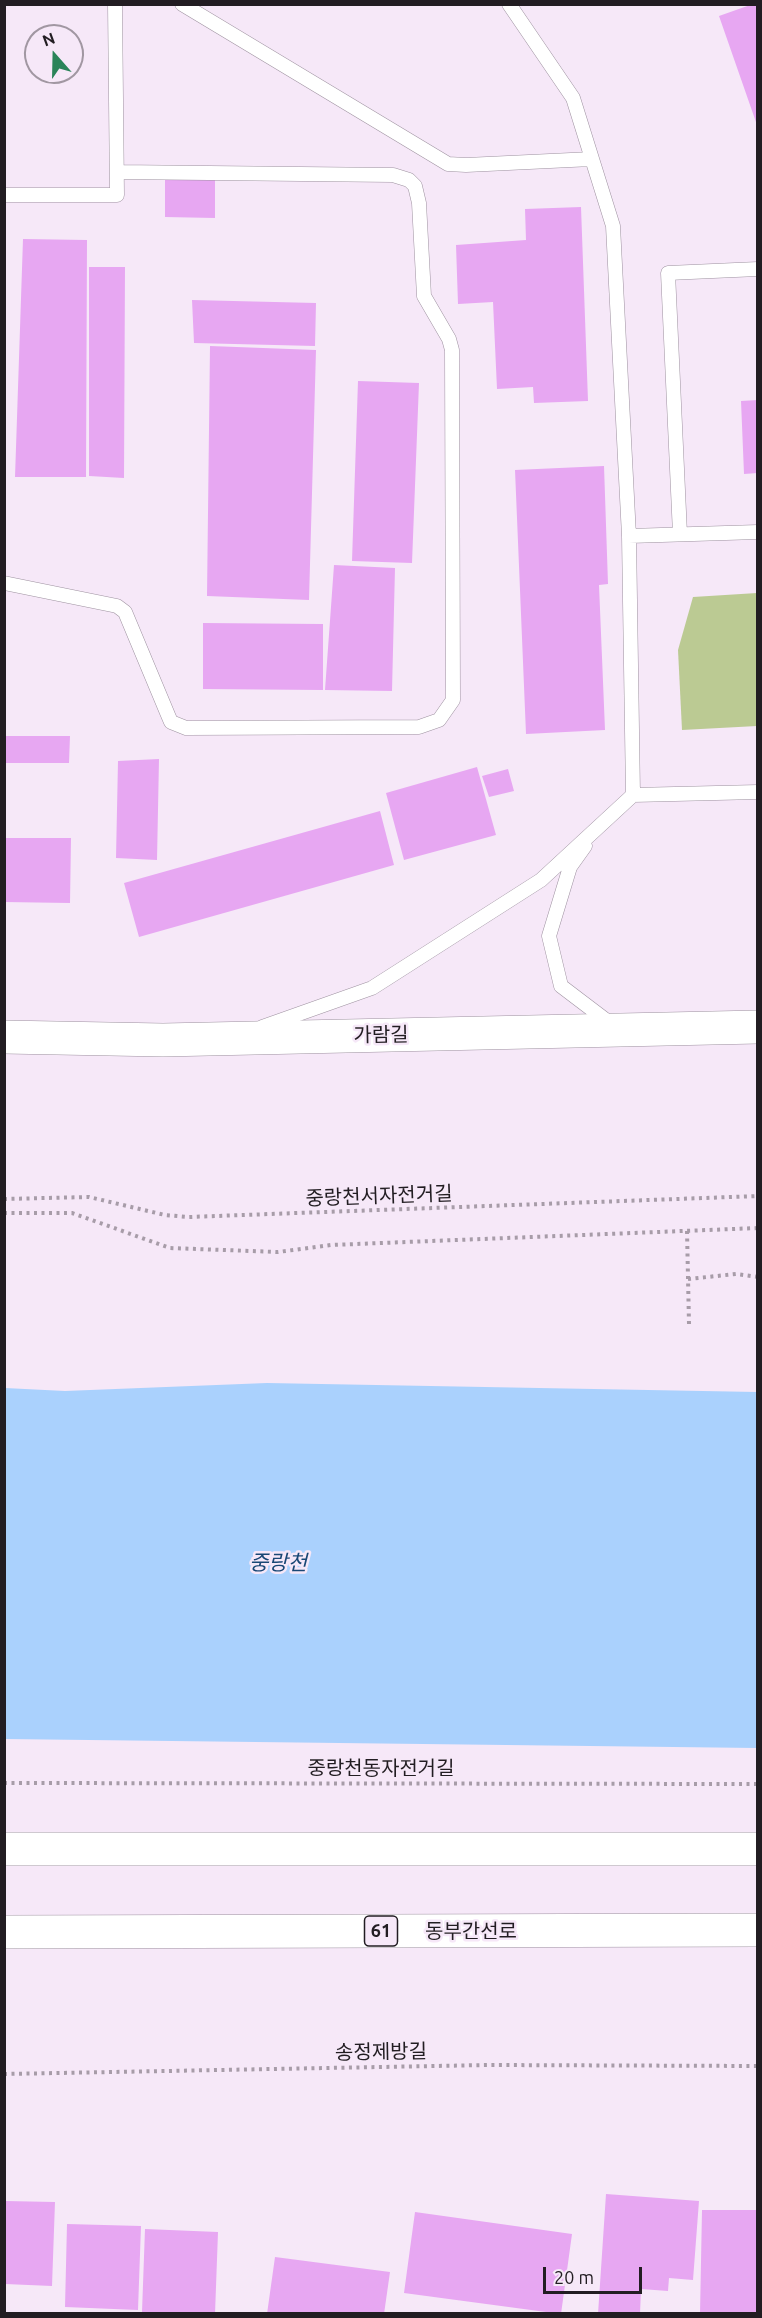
<!DOCTYPE html>
<html>
<head>
<meta charset="utf-8">
<style>
	body { margin:0 }
	#map { position:relative; width:762px; height:2318px; overflow:hidden; background:#f6e8f8; font-family:Ubuntu,sans-serif }
	canvas { display:block }
	.frame { position:absolute; inset:0; border:6px solid #221d22; pointer-events:none }
	.north { position:absolute; left:24px; top:24px; width:60px; height:60px; box-sizing:border-box; background:#f6e8f8; border:2px solid #a197a2; border-radius:50%; rotate:340deg; font-size:16px; font-weight:700; line-height:24px; text-align:center; color:#221d22 }
	.north::after { content:''; display:block; margin:auto; width:21px; height:27px; background:#2a8459; clip-path:polygon(50% 0,100% 100%,50% 72%,0 100%) }
	.scale { position:absolute; left:543px; top:2267px; width:99px; height:27px; box-sizing:border-box; border:3px solid #221d22; border-top:0; padding-left:8px; font-size:18px; line-height:21px; white-space:nowrap; color:#221d22; -webkit-text-stroke:4px #f6e8f8; paint-order:stroke }
</style>
</head>
<body>
<div id="map">
<canvas width="762" height="2318"></canvas>
<div class="frame"></div>
<div class="north">N</div>
<div class="scale">20 m</div>
</div>
<script>
const ctx = document.querySelector('canvas').getContext('2d');
ctx.lineJoin = 'round';
function fill(path, color) { ctx.fillStyle = color; ctx.fill(path, 'evenodd'); }
const poly = rows => new Path2D(rows.map(r => 'M' + r).join(''));
function strokePath(path, color, width, dash) { ctx.strokeStyle = color; ctx.lineWidth = width; ctx.lineCap = dash ? 'butt' : 'round'; ctx.setLineDash(dash || []); ctx.stroke(path); }
function label(font, color, halo, rows, align = 'center') {
  ctx.font = font + ' Ubuntu,"Noto Sans KR",sans-serif'; ctx.lineWidth = 5; ctx.setLineDash([]); ctx.textBaseline = 'middle'; ctx.strokeStyle = halo; ctx.fillStyle = color; for (const [text, x, y, turn = 0] of rows) {
    ctx.save(); ctx.translate(x, y); ctx.rotate((+turn || 0) * Math.PI / 180); ctx.textAlign = isNaN(turn) ? turn : align; if (halo) ctx.strokeText(text, 0, 0); ctx.fillText(text, 0, 0); ctx.restore();
  }
}
fill(poly([
	[757,593,757,726,682,730,678,650,693,597]
]), '#bbca93');
fill(poly([
	[267,1383,757,1392,757,1748,5,1739,5,1388,65,1391]
]), '#aad1fd');
fill(poly([
	[753,4,758,4,757,125,719,16],
	[165,179,215,180,215,218,165,217],
	[581,207,588,401,534,403,533,387,497,389,493,302,458,304,456,245,526,240,525,209],
	[23,239,87,240,86,477,15,477],
	[89,267,125,267,124,478,89,476],
	[192,300,316,303,315,346,194,343],
	[210,346,316,350,309,600,207,596],
	[358,381,419,383,412,563,352,561],
	[758,400,758,473,744,474,741,401],
	[604,466,608,584,599,585,605,730,526,734,515,470],
	[334,565,395,568,392,691,325,690],
	[203,623,323,624,323,690,203,689],
	[4,736,70,736,69,763,4,763],
	[159,759,157,860,116,858,118,761],
	[477,767,496,835,404,860,386,793],
	[508,769,514,791,489,797,482,776],
	[380,811,394,865,139,937,124,883],
	[4,838,71,838,70,903,4,902],
	[606,2194,699,2201,693,2280,669,2278,668,2291,641,2289,640,2314,598,2314],
	[5,2201,55,2202,52,2286,5,2284],
	[702,2210,758,2210,758,2314,700,2314],
	[415,2212,572,2234,561,2314,404,2293],
	[67,2224,141,2226,138,2310,65,2307],
	[145,2229,218,2232,215,2314,142,2312],
	[275,2257,390,2272,384,2314,267,2314]
]), '#e7a7f2');
const lane = poly([
	[182,4,448,164,466,165,592,159],
	[509,4,573,98,613,226,629,536],
	[4,195,117,195,115,4],
	[680,534,668,273,758,269],
	[4,583,117,606,125,612,168,715,171,722,186,728,419,727,439,720,453,700,452,350,449,339,424,296,419,203,415,186,409,180,393,175,117,172],
	[633,795,758,792],
	[585,846,570,867,549,936,561,986,611,1024],
	[262,1027,372,988,541,880,633,795,629,536,758,532]
]);
const secondary = poly([
	[4,1037,163,1040,758,1027]
]);
const highway = poly([
	[4,1849,758,1849],
	[4,1932,758,1930]
]);
strokePath(lane, '#9e92a0', 15);
strokePath(secondary, '#9e92a0', 34);
strokePath(highway, '#9e92a0', 34);
strokePath(poly([
	[4,1199,89,1197,165,1215,189,1217,758,1196],
	[4,1213,72,1213,170,1248,278,1252,331,1245,758,1228],
	[687,1231,689,1324],
	[688,1279,736,1274,758,1277],
	[4,1783,758,1784],
	[4,2074,488,2065,758,2066]
]), '#a79ca8', 4, [3, 4.5]);
strokePath(lane, '#fff', 14);
strokePath(secondary, '#fff', 33);
strokePath(highway, '#fff', 33);
for (const [x, y, w] of [
	[381,1931,33]
]) { const box = new Path2D(); box.roundRect(x - w / 2, y - 15, w, 30, 4.5); ctx.fillStyle = '#f6e8f8'; ctx.fill(box); strokePath(box, '#221d22', 1.5); }
label('bold 18px', '#221d22', null, [
	["61",381,1931]
]);
label('20px', '#221d22', '#f6e8f8', [
	["가람길",381,1035,-1],
	["중랑천서자전거길",379,1196,-2],
	["중랑천동자전거길",381,1768],
	["동부간선로",471,1931],
	["송정제방길",381,2052,-1]
]);
label('italic 21px', '#194775', '#f6e8f8', [
	["중랑천",278,1563]
]);
</script>
</body>
</html>
